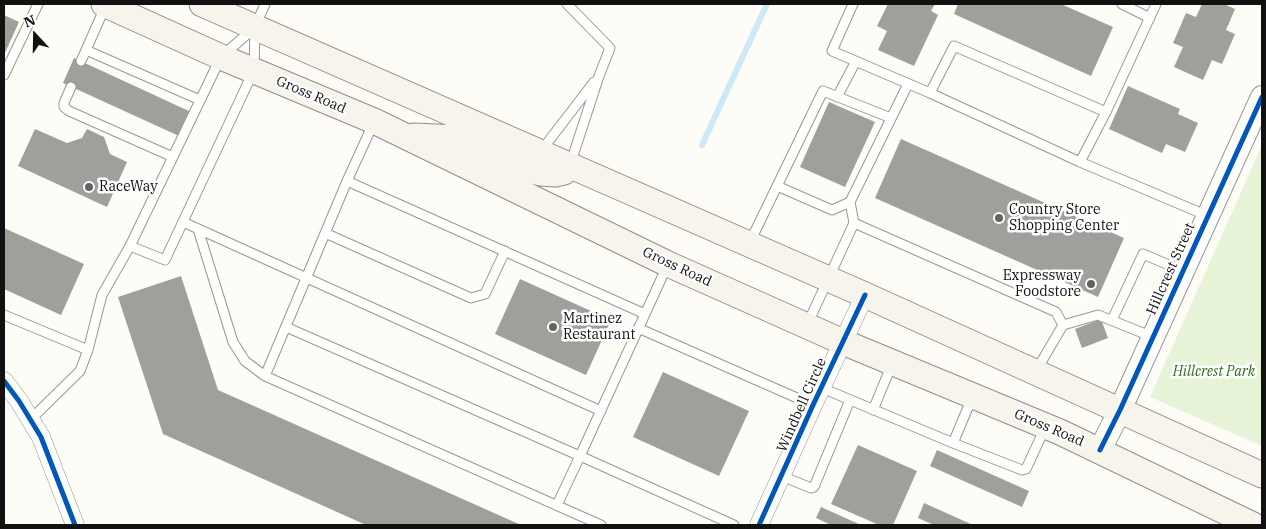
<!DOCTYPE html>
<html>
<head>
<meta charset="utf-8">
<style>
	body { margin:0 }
	#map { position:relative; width:1266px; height:529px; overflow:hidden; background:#fdfcf7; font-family:"IBM Plex Serif",serif }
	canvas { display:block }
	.frame { position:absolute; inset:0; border:5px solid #111; pointer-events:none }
	.north { position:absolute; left:10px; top:10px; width:50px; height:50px; -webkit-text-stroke:4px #fff; paint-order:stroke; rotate:339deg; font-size:14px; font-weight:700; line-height:20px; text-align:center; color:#111 }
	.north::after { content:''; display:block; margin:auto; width:18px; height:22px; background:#111; clip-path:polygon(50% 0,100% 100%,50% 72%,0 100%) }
</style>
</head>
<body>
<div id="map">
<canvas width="1266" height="529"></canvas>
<div class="frame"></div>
<div class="north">N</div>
</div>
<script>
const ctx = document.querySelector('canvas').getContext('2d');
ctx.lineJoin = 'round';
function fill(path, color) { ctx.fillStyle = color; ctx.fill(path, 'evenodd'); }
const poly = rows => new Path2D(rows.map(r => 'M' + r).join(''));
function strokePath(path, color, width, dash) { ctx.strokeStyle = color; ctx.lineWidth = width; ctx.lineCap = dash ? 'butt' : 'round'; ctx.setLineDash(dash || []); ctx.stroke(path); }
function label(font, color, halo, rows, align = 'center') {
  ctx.font = font + ' "IBM Plex Serif",serif'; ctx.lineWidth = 5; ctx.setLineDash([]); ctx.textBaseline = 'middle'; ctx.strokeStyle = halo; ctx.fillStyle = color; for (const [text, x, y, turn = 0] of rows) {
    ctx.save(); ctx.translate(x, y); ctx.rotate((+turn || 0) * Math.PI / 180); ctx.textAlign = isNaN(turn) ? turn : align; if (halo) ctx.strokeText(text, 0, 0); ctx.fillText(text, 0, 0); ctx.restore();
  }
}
fill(poly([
	[1262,145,1262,446,1150,397]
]), '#e7f3d7');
strokePath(poly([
	[702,145,767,4]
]), '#cde8f7', 6);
fill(poly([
	[888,4,935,4,931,11,938,15,914,66,878,50,887,31,877,26],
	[958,4,1061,4,1113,27,1091,76,954,14],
	[1202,4,1224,4,1235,9,1226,30,1235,34,1222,64,1212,60,1203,80,1174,67,1183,47,1173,43,1186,13,1196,17],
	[4,15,19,22,4,55],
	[74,58,191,112,179,136,63,83],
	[1128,86,1180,109,1178,114,1198,123,1185,152,1166,144,1162,153,1109,129],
	[829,102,875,122,845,187,800,167],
	[35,129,67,143,82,138,87,129,104,137,110,154,127,162,107,207,18,166],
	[901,139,1124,238,1098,297,875,198],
	[4,228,84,264,61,315,4,289],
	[181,276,218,390,521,525,366,525,163,434,118,297],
	[520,279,611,320,586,375,495,334],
	[1101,319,1108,338,1082,348,1075,329],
	[663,372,749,411,719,476,633,437],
	[858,445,917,471,893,525,879,525,831,504],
	[937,450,1029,491,1022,507,930,466],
	[924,503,973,525,934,525,918,518],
	[821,507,861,525,831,525,816,518]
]), '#a19f9c');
const service = poly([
	[567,4,610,48,599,76,570,165],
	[853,4,832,51,930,93,1080,162,1106,112,1156,4],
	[1122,4,1150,18],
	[105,7,86,50,200,100],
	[253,29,221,57,130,246,165,260,254,70,255,27,265,4],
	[81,61,86,50],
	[4,75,38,4],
	[71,87,64,103,64,107,69,111,173,157],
	[930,93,954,46,1106,112],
	[837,97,856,61],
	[374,122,347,181,265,376,601,525],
	[541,151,594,82],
	[1080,162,1208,216],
	[347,181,645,314],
	[777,186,832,210,850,202],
	[183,222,601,411],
	[854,223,850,202,908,84],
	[198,229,233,342,245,361,265,376],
	[325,233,471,298,485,294,505,251],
	[749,244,823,91,891,118],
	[668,264,580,456,734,525],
	[4,315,88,350,80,371,31,419],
	[1112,320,1143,254,1183,271],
	[807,325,854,223,1056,312,1063,325],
	[286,327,580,456,557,505],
	[638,328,813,405],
	[88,350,102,295,130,246],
	[1036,371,1063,325,1098,315,1153,337],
	[822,388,953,443],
	[972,398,953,443,1022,470,1026,469,1045,428],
	[873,410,892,364],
	[782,476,811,488,814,487,850,400]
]);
const minor = poly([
	[4,381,19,401,41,437,75,525],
	[759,525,813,405,865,295]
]);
const tertiary = poly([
	[1100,450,1120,410,1262,97]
]);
const secondary = poly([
	[104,4,221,57,374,121,668,264,843,342,1060,432,1253,525],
	[202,4,865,295,1262,475],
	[414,136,458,138,521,168,540,173,555,174,564,172,570,165]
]);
strokePath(service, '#979795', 11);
strokePath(minor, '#979795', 19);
strokePath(tertiary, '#979795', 24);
strokePath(secondary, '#8e8d8b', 27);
strokePath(service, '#fffffe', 9);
strokePath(minor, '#fffffe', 18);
strokePath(tertiary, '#fffffe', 22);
strokePath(secondary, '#f6f4eb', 25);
strokePath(poly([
	[4,381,19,401,41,437,75,525],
	[1100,450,1120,410,1262,97],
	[759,525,813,405,865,295]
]), '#0057b8', 5);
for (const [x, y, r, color] of [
	[89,187,5,"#646362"],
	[999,218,5,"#646362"],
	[1091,284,5,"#646362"],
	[553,327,5,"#646362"]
]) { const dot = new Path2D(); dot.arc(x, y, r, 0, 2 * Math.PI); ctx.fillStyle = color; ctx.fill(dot); strokePath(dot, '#fff', 2); }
label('14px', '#111', '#fff', [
	["Gross Road",311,95,23],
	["Gross Road",677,267,25],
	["Hillcrest Street",1171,269,-66],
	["Windbell Circle",802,405,-66],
	["Gross Road",1049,428,23]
]);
label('14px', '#111', '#fff', [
	["RaceWay",99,187],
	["Country Store",1009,210],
	["Shopping Center",1009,226],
	["Expressway",1081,276,"right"],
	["Foodstore",1081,292,"right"],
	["Martinez",563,319],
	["Restaurant",563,335]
], 'left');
label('italic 14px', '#2f6b1f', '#fff', [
	["Hillcrest Park",1214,372]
]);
</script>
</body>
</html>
